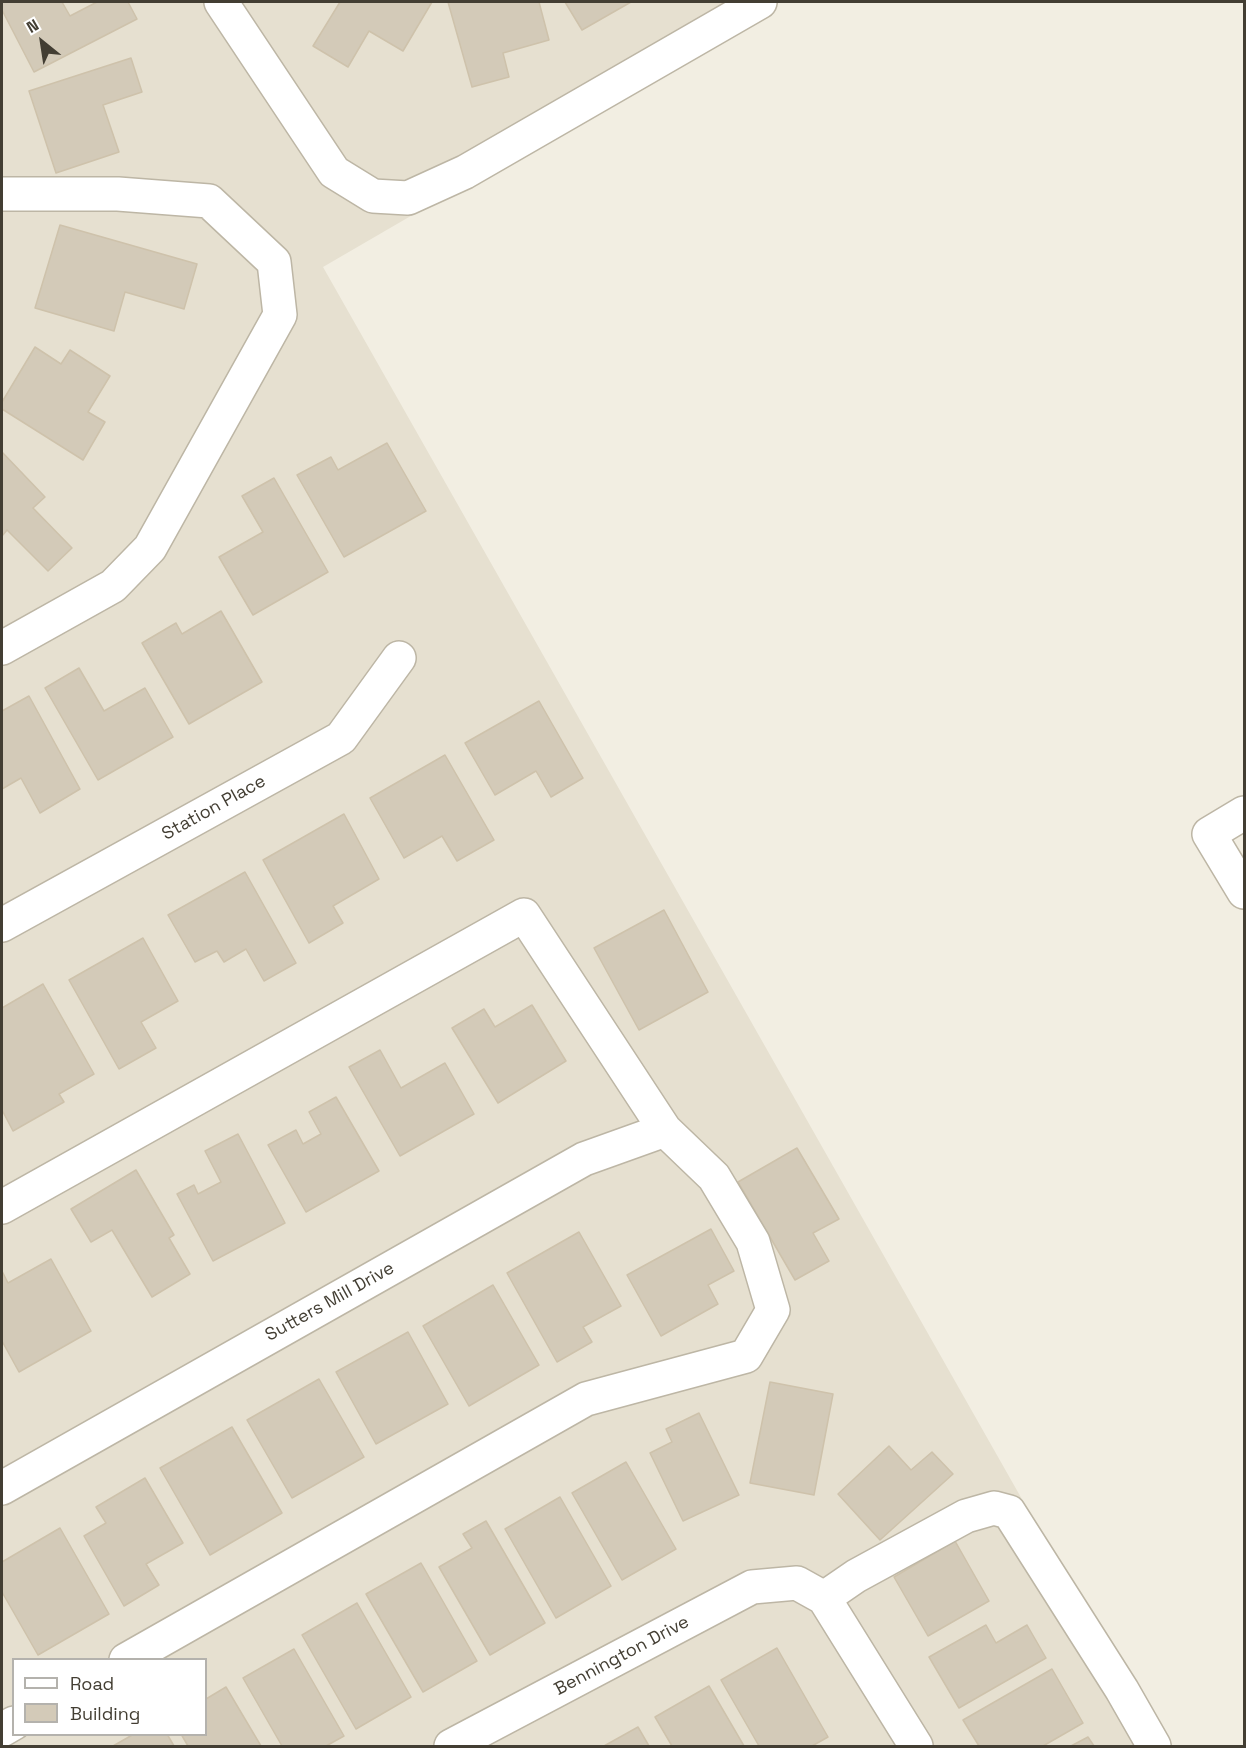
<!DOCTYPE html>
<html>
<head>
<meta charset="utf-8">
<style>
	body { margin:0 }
	#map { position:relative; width:1246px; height:1748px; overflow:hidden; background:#f2eee2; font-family:"Space Grotesk",sans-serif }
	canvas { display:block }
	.frame { position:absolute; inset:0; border:3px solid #433e33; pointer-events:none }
	.legend { position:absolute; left:12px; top:1658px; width:195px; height:78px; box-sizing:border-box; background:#fff; border:2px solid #b4b2ad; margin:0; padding:8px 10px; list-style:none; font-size:18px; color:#433e33 }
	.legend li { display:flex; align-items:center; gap:12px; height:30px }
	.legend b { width:30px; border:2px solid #b4b2ad }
	.north { position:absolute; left:12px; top:12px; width:60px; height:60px; -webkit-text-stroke:4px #fff; paint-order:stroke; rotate:330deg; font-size:16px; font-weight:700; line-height:24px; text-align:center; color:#433e33 }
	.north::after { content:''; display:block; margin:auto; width:21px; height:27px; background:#433e33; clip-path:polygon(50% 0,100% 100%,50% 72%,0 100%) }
</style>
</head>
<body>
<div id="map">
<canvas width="1246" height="1748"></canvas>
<div class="frame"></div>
<ul class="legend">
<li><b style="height:8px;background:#fff"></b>Road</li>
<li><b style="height:16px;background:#d3cab8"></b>Building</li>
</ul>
<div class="north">N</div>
</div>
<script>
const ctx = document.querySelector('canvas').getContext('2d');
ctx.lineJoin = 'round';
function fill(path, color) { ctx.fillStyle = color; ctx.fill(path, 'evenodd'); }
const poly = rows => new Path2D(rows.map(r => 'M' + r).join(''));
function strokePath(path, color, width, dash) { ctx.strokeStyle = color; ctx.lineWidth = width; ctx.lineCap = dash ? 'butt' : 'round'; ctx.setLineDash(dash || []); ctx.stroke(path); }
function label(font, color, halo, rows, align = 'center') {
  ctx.font = font + ' "Space Grotesk",sans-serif'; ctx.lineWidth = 6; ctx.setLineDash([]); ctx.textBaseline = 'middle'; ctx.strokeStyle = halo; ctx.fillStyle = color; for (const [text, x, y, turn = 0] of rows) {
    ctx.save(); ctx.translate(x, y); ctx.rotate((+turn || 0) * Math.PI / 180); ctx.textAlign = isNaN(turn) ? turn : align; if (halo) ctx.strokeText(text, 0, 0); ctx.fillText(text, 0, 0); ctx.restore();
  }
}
fill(poly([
	[2,2,779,2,323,267,1162,1746,2,1746],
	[14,1660,206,1660,206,1734,14,1734]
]), '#e6e0d0');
const building = poly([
	[2,2,62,2,70,16,97,2,128,2,137,19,34,72,2,10,2,2],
	[340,2,432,2,403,51,369,31,348,67,313,46,340,2],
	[448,2,539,2,549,40,503,53,509,77,472,87,448,2],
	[565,2,631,2,582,30,565,2],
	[131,58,142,92,103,105,119,152,56,173,29,91,131,58],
	[60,225,197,264,184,309,125,292,114,331,35,308,60,225],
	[35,347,61,364,70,350,110,376,88,412,105,422,83,460,2,409,2,402,35,347],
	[387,443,426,511,344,557,297,475,331,457,338,470,387,443],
	[2,452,45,497,33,508,72,548,48,571,7,530,2,536,2,452],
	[274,478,328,572,253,615,219,557,263,532,242,496,274,478],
	[221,611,262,682,189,724,142,643,176,623,182,634,221,611],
	[79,668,104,711,145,688,173,737,98,780,45,688,79,668],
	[29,696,80,789,40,813,21,778,2,789,2,711,29,696],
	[539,701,583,778,551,797,536,771,495,795,465,743,539,701],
	[445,755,494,840,457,861,442,836,404,858,370,798,445,755],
	[344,814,379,879,333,906,343,923,309,943,263,860,344,814],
	[245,872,296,963,264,981,246,949,224,962,217,951,195,962,168,915,245,872],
	[664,910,708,992,639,1030,594,948,664,910],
	[143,938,178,1001,141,1022,156,1048,119,1069,69,980,143,938],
	[43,984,94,1074,59,1094,64,1102,13,1131,2,1110,2,1008,43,984],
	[532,1005,566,1061,498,1103,452,1028,484,1009,495,1027,532,1005],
	[380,1050,401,1088,445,1063,474,1114,400,1156,349,1067,380,1050],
	[336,1097,379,1171,306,1212,268,1145,296,1130,303,1144,321,1134,309,1112,336,1097],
	[238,1134,285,1223,213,1261,177,1194,194,1185,198,1194,221,1182,205,1151,238,1134],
	[797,1148,839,1219,813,1233,829,1261,795,1280,738,1182,797,1148],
	[136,1170,174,1235,169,1238,190,1274,152,1297,112,1230,91,1242,71,1209,136,1170],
	[711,1229,734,1271,708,1285,718,1304,661,1336,627,1275,711,1229],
	[579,1232,621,1306,583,1327,592,1342,557,1362,507,1273,579,1232],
	[51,1259,91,1331,19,1372,2,1341,2,1271,8,1283,51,1259],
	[493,1285,539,1365,469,1406,423,1326,493,1285],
	[408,1332,448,1404,376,1444,336,1372,408,1332],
	[319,1379,364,1457,292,1498,247,1420,319,1379],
	[770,1382,833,1394,814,1495,750,1483,770,1382],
	[699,1413,739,1495,683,1521,650,1453,672,1442,666,1429,699,1413],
	[232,1427,282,1513,210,1555,160,1468,232,1427],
	[889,1446,911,1470,932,1452,953,1474,880,1540,838,1494,889,1446],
	[626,1462,676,1549,622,1580,572,1493,626,1462],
	[145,1478,183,1543,146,1564,159,1585,124,1606,84,1536,106,1523,96,1507,145,1478],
	[560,1497,611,1586,556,1618,505,1529,560,1497],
	[486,1521,545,1623,490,1655,439,1567,472,1548,463,1534,486,1521],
	[60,1528,109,1614,38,1655,2,1592,2,1562,60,1528],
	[955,1541,989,1601,928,1636,894,1577,955,1541],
	[421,1563,477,1661,423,1692,366,1594,421,1563],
	[357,1603,411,1697,356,1729,302,1635,357,1603],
	[986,1625,996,1643,1027,1625,1046,1658,959,1708,929,1657,986,1625],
	[777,1648,828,1737,812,1746,759,1746,721,1680,777,1648],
	[294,1649,344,1736,326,1746,282,1746,243,1678,294,1649],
	[1052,1669,1083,1723,1043,1746,979,1746,963,1720,1052,1669],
	[709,1686,744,1746,672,1746,655,1717,709,1686],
	[226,1687,261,1746,188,1746,181,1734,206,1734,206,1699,226,1687],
	[638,1727,649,1746,604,1746,638,1727],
	[134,1734,167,1734,174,1746,113,1746,134,1734],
	[1088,1737,1094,1746,1071,1746,1088,1737]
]);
fill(building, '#d3cab8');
strokePath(building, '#cec2ab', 1.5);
const minor = poly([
	[221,2,334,172,373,196,408,198,465,172,760,2],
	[2,194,118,194,209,201,274,262,280,315,150,548,113,586,2,648],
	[1244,813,1209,834,1244,892],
	[2,925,341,738,399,658],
	[2,1207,524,915,665,1130,714,1177,753,1242,773,1310,746,1356,586,1399,126,1660],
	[2,1488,584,1159,665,1130],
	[824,1598,856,1576,966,1516,994,1508,1009,1512,1122,1690,1154,1746],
	[2,1730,14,1723],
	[451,1746,752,1587,797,1583,824,1598,916,1746]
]);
strokePath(minor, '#bdb6a5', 36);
strokePath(minor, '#fff', 33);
label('18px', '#433e33', '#fff', [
	["Station Place",214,808,-29],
	["Sutters Mill Drive",330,1302,-29],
	["Bennington Drive",622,1656,-28]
]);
</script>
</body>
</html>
